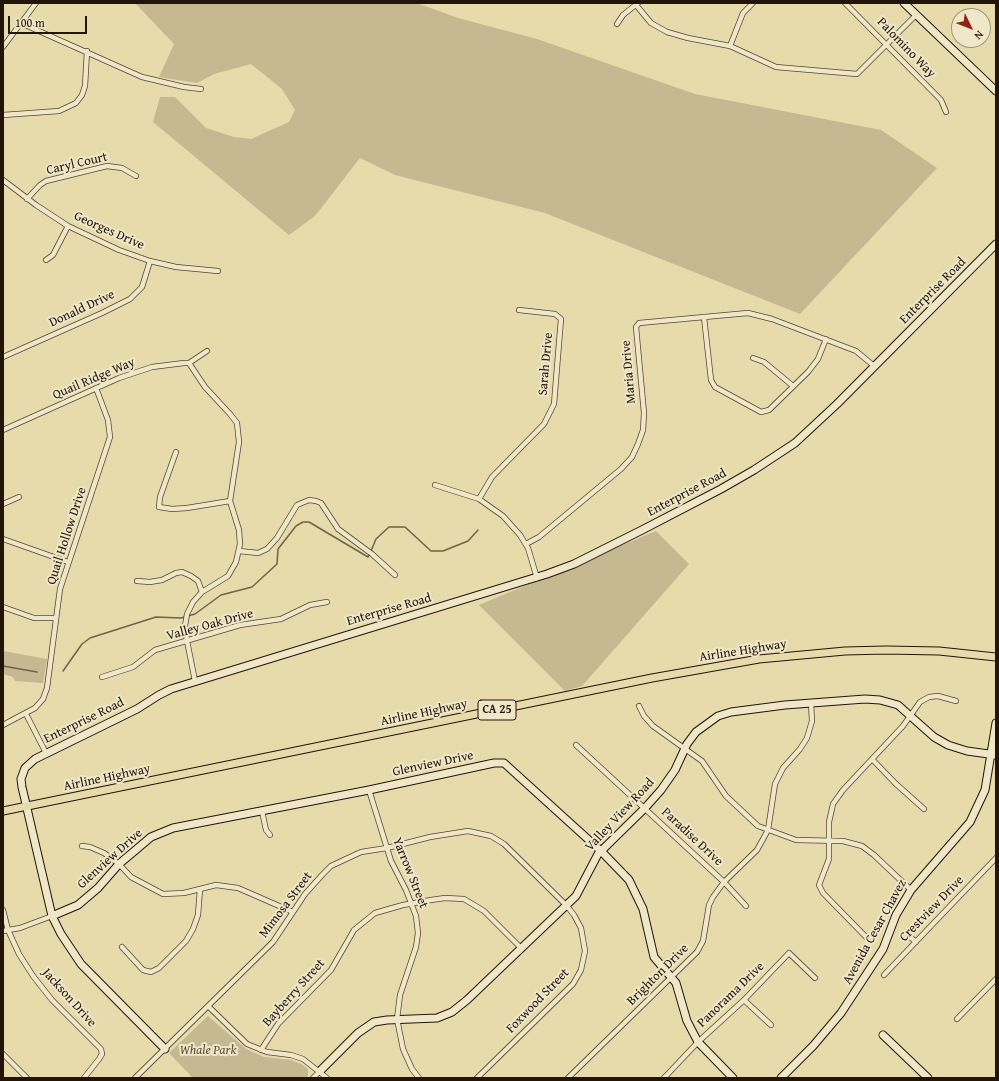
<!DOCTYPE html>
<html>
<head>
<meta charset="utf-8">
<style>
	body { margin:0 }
	#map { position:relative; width:999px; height:1081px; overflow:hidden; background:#e7daab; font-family:"Gentium Book Plus",serif }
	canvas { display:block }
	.frame { position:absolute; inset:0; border:4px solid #23140a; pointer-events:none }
	.north { position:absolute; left:951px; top:8px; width:40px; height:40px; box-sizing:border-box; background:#efe7c8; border:1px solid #9d937c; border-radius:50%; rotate:133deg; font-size:11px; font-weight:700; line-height:16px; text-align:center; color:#23140a }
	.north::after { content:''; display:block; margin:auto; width:14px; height:18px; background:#8f2418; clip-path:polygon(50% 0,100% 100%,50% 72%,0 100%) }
	.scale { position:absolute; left:8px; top:16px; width:79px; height:18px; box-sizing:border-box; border:2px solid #23140a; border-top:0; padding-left:5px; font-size:12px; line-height:14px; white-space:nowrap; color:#23140a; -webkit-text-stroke:3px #efe7c8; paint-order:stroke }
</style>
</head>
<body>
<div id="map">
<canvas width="999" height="1081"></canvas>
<div class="frame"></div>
<div class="north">N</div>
<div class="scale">100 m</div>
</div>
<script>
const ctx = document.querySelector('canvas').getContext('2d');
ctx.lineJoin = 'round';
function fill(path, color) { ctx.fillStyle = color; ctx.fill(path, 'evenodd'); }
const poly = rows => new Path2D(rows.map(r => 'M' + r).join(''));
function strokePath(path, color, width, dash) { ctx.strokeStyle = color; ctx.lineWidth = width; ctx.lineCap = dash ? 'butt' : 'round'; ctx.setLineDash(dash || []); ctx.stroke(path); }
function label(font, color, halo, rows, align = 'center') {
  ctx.font = font + ' "Gentium Book Plus",serif'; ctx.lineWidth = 4; ctx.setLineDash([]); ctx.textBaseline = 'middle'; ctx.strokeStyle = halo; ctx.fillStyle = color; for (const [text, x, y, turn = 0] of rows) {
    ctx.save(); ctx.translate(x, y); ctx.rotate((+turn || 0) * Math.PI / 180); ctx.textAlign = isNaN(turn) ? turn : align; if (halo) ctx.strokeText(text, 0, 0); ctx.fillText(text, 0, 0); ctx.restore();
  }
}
fill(poly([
	[135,3,417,3,458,18,537,39,695,94,881,130,937,168,800,314,545,213,395,175,360,158,315,216,289,235,153,122,160,97,175,97,206,128,234,137,251,139,289,122,295,110,282,89,251,64,214,74,197,83,159,77,174,44],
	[656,531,689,564,582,686,565,691,479,605],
	[3,651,47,659,43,683,15,681,13,677,3,674],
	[208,1016,246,1049,264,1057,291,1060,301,1064,308,1069,308,1076,306,1078,193,1078,169,1053]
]), '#c6b890');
strokePath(poly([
	[371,551,376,539,389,527,405,527,431,551,443,551,468,541,478,530],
	[3,666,37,672],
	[63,671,82,644,90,638,156,617,181,618,195,614,221,595,252,587,277,564,278,549,296,526,303,522,309,522,368,557,369,554]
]), '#70634a', 1.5);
const street = poly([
	[845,3,941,100,946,112],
	[636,5,651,23,667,32,688,38,730,46,776,67,857,74,916,15],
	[21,23,142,77,184,87,201,89],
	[617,24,623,15,638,3],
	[730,46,743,13,753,3],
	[3,47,36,3],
	[3,115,59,111,76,103,82,95,85,86,87,51],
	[3,180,36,205,68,226,119,250,150,261,176,267,218,271],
	[27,199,40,185,46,181,107,166,122,168,136,176],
	[46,260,53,255,68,226],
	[704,317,711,380,715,387,761,412,769,410,808,372,818,359,826,339],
	[3,357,102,313,130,299,142,287,150,261],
	[753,358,764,362,793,386],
	[189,363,207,351],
	[3,430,119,378,152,367,184,363,189,363,205,387,230,414,237,423,239,442,230,501,239,530,240,544,236,562,228,576,202,592,193,602,187,614,185,626,187,641,195,681],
	[176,452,160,497,159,507,172,509,187,508,230,501],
	[435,485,479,499,503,516,520,535,528,548,537,578],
	[479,499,492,477,544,424,554,404,561,319,555,314,519,310],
	[3,504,19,497],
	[3,539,68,562],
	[526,544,539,537,621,469,632,457,638,444,643,430,644,413,636,327,639,323,748,313,772,319,856,351,874,366],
	[239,551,258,553,267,549,277,538,297,505,309,500,316,501,321,503,338,529,372,554,395,575],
	[137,581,150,582,162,580,176,573,182,572,191,576,198,581,202,592],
	[3,607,34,618,56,618],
	[102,677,133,667,155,650,240,625,281,619,310,605,327,602],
	[639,706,644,716,653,726,702,761,726,796,758,826,796,840,843,841,862,846,874,855,911,890],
	[26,714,46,753],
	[3,725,35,708,43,699,47,688,60,589,110,437,108,420,96,388],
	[576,745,724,882,746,906],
	[872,759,895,783,924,809],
	[369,790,391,861,406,890,416,916,418,933,416,947,400,995,397,1019,403,1049,412,1069,419,1078],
	[262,811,266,830,270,835],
	[82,846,90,847,104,853,119,864,131,877,163,894,184,893,216,885,238,888,293,912],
	[3,910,8,930,19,954,33,976,52,1000,101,1049,102,1054,99,1059,84,1078],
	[3,931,20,928,52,916],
	[909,936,916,942],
	[866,937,823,893,819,885,829,859,829,822,833,804,843,790,903,726,920,702,929,697,938,696,956,701],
	[122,947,143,970,151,972,159,968,186,941,193,929,198,915,200,889],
	[884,975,996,858],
	[744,1000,771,1025],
	[208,1006,247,1044,267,1052,291,1055,303,1059,327,1078],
	[957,1019,996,979],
	[261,1050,278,1024,331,970,354,930,375,913,403,905,431,900,445,898,464,899,484,911,521,948],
	[3,1054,27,1078],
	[135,1078,273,942,305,894,323,874,331,866,361,852,387,848,430,837,468,831,491,836,504,844,567,906,574,915,581,928,585,951,581,970,573,984,477,1078],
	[313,1078,320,1071],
	[568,1078,697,952,703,941,709,905,713,897,724,882,757,850,768,830,775,784,783,768,800,749,807,738,812,721,811,703],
	[664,1078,698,1042,744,1000,789,953,815,978]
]);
const secondary = poly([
	[904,3,996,91],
	[52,916,78,905,98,888,119,864,151,837,173,828,369,790,494,763,504,763,601,851,629,880,643,909,654,957,676,983,687,1021,698,1042,733,1078],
	[883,1035,928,1078],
	[165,1049,81,964,61,934,52,916,22,787,21,779,25,768,35,759,137,709,159,695,171,689,547,574,574,564,642,530,721,489,754,470,795,443,837,404,996,244],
	[320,1071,358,1033,374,1022,387,1020,437,1018,452,1012,467,1000,576,896,598,854,645,808,661,790,675,770,687,744,696,732,718,716,731,712,785,705,865,699,880,700,898,705,934,737,948,745,967,751,996,755],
	[781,1078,813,1046,841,1013,883,949,896,915,911,890,970,822,985,790,996,723]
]);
const primary = poly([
	[3,811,652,678,759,659,845,651,886,650,939,651,996,657]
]);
strokePath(street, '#544632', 6);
strokePath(secondary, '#23140a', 9);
strokePath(primary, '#23140a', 9);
strokePath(street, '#efe7c8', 4.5);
strokePath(secondary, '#efe7c8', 7);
strokePath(primary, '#e7daab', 7);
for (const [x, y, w] of [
	[497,710,38]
]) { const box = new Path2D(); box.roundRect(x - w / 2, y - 10, w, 20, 3); ctx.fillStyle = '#efe7c8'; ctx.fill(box); strokePath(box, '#23140a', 1); }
label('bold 12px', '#23140a', null, [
	["CA 25",497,710]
]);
label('13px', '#23140a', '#efe7c8', [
	["Palomino Way",906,48,46],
	["Caryl Court",77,164,-13],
	["Georges Drive",109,231,24],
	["Enterprise Road",933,291,-45],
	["Donald Drive",82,309,-25],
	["Sarah Drive",546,364,-85],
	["Maria Drive",629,372,-95],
	["Quail Ridge Way",94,379,-23],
	["Enterprise Road",687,493,-28],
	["Quail Hollow Drive",67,536,-72],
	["Enterprise Road",389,610,-16],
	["Valley Oak Drive",210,625,-15],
	["Airline Highway",743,651,-9],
	["Airline Highway",424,713,-12],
	["Enterprise Road",84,721,-26],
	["Glenview Drive",433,764,-12],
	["Airline Highway",107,778,-12],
	["Valley View Road",620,815,-47],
	["Paradise Drive",692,837,43],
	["Glenview Drive",110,859,-42],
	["Yarrow Street",410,873,68],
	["Mimosa Street",286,905,-53],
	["Crestview Drive",932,909,-46],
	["Avenida Cesar Chavez",875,932,-61],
	["Brighton Drive",658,975,-45],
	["Bayberry Street",294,993,-48],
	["Panorama Drive",731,995,-44],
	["Jackson Drive",69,998,48],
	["Foxwood Street",538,1001,-46]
]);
label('italic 13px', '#5c4d39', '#efe7c8', [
	["Whale Park",208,1051]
]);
</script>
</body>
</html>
